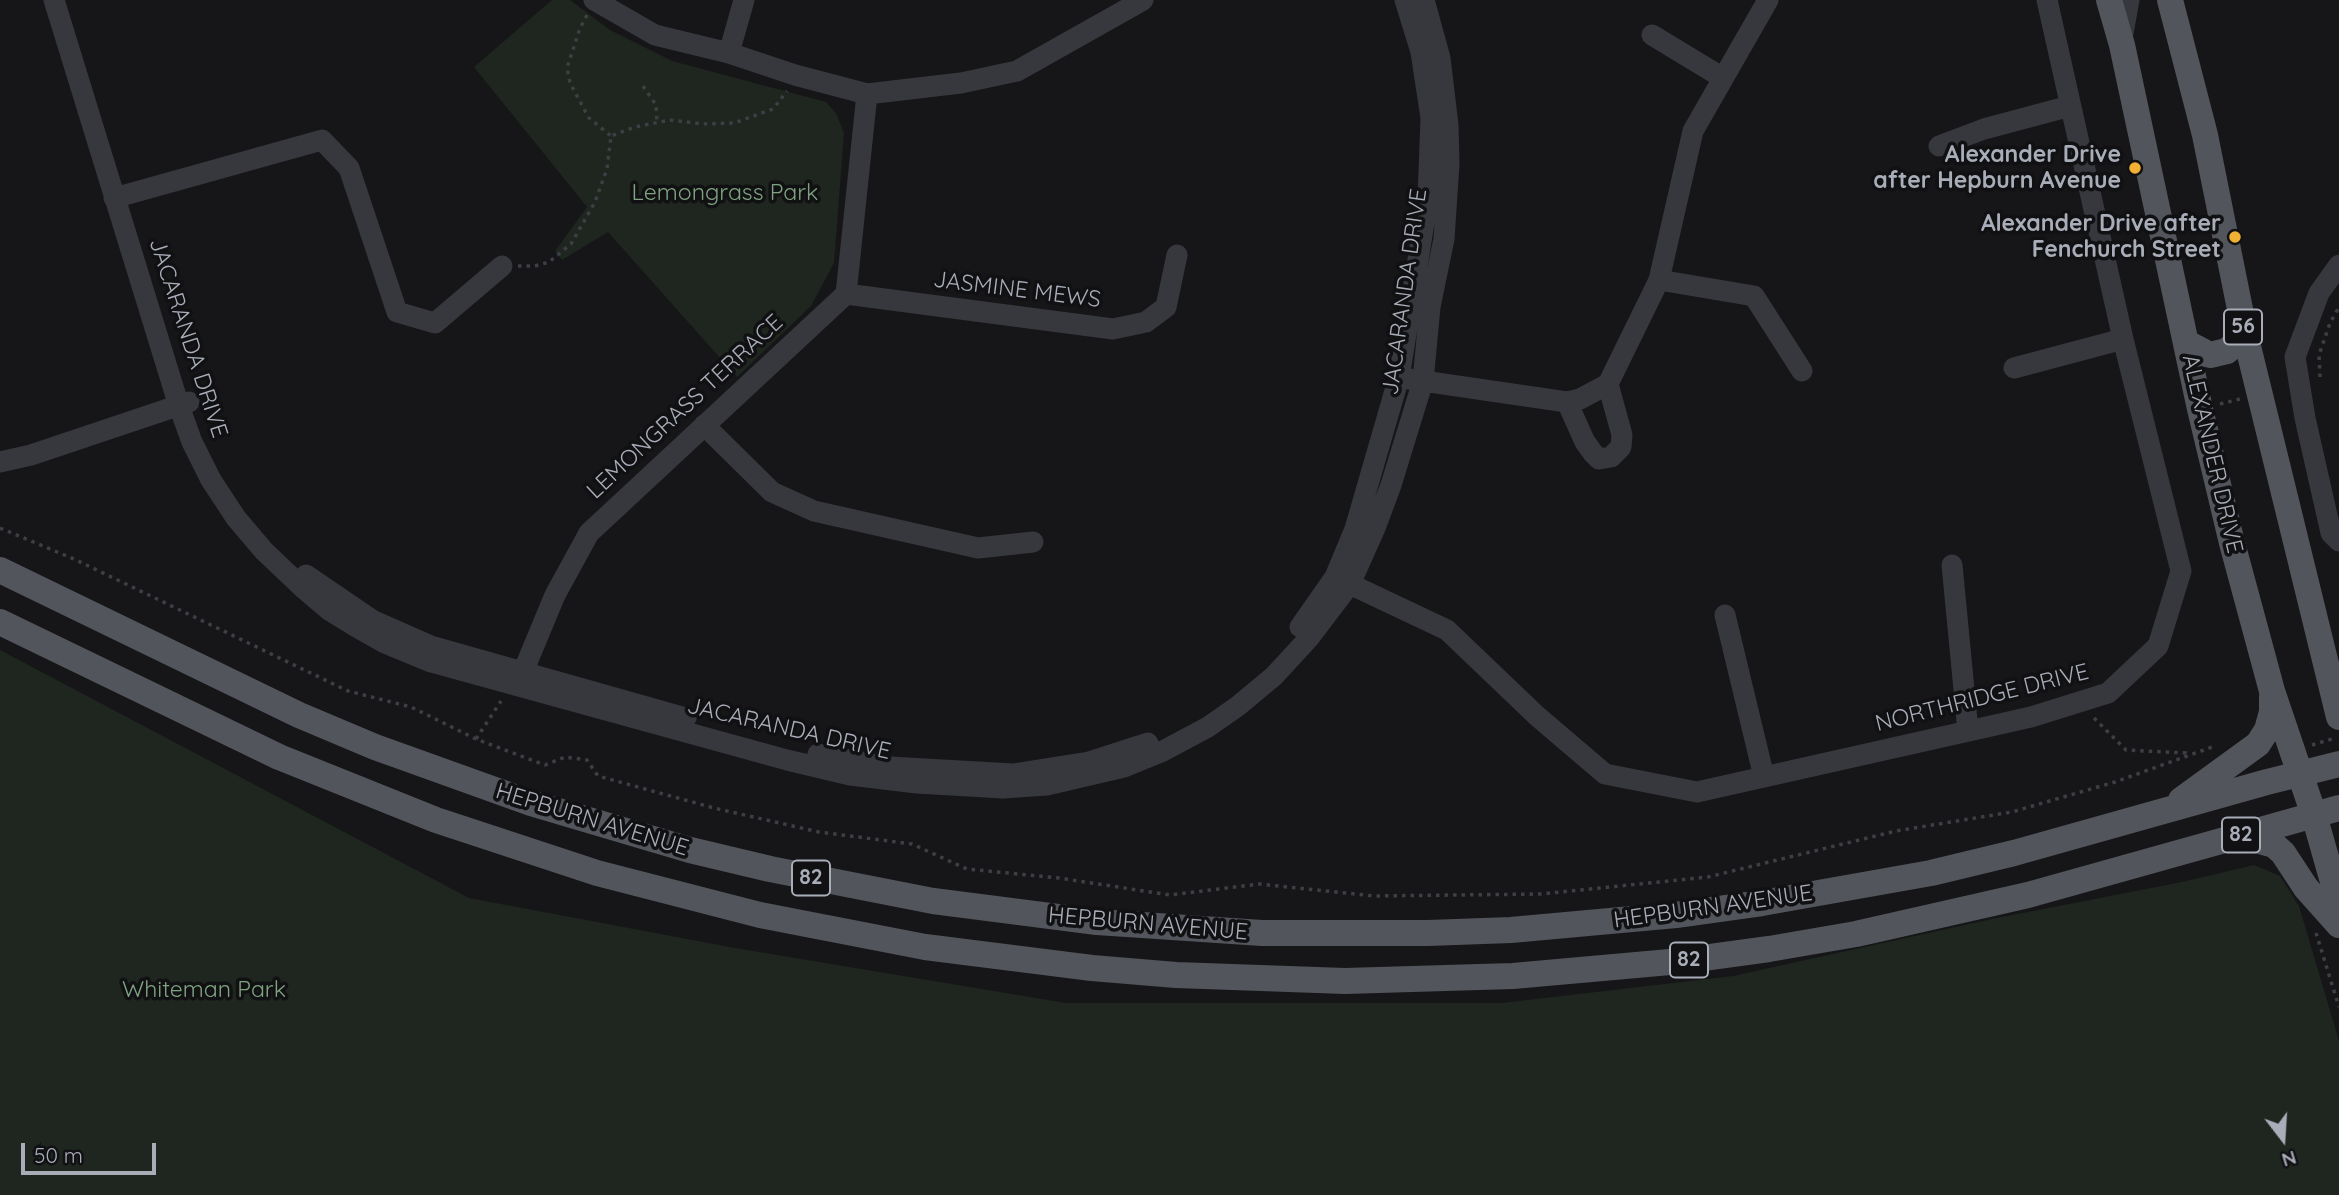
<!DOCTYPE html>
<html>
<head>
<meta charset="utf-8">
<style>
	body { margin:0 }
	#map { position:relative; width:2339px; height:1195px; overflow:hidden; background:#161618; font-family:Quicksand,sans-serif }
	canvas { display:block }
	.north { position:absolute; left:2248px; top:1104px; width:70px; height:70px; -webkit-text-stroke:5px #111113; paint-order:stroke; rotate:163deg; font-size:19px; font-weight:700; line-height:28px; text-align:center; color:#a8adb8 }
	.north::after { content:''; display:block; margin:auto; width:24px; height:32px; background:#a8adb8; clip-path:polygon(50% 0,100% 100%,50% 72%,0 100%) }
	.scale { position:absolute; left:21px; top:1143px; width:135px; height:32px; box-sizing:border-box; border:4px solid #a8adb8; border-top:0; padding-left:9px; font-size:21px; line-height:24px; white-space:nowrap; color:#a8adb8; -webkit-text-stroke:5px #111113; paint-order:stroke }
</style>
</head>
<body>
<div id="map">
<canvas width="2339" height="1195"></canvas>
<div class="north">N</div>
<div class="scale">50 m</div>
</div>
<script>
const ctx = document.querySelector('canvas').getContext('2d');
ctx.lineJoin = 'round';
function fill(path, color) { ctx.fillStyle = color; ctx.fill(path, 'evenodd'); }
const poly = rows => new Path2D(rows.map(r => 'M' + r).join(''));
function strokePath(path, color, width, dash) { ctx.strokeStyle = color; ctx.lineWidth = width; ctx.lineCap = dash ? 'butt' : 'round'; ctx.setLineDash(dash || []); ctx.stroke(path); }
function label(font, color, halo, rows, align = 'center') {
  ctx.font = font + ' Quicksand,sans-serif'; ctx.lineWidth = 7; ctx.setLineDash([]); ctx.textBaseline = 'middle'; ctx.strokeStyle = halo; ctx.fillStyle = color; for (const [text, x, y, turn = 0] of rows) {
    ctx.save(); ctx.translate(x, y); ctx.rotate((+turn || 0) * Math.PI / 180); ctx.textAlign = isNaN(turn) ? turn : align; if (halo) ctx.strokeText(text, 0, 0); ctx.fillText(text, 0, 0); ctx.restore();
  }
}
fill(poly([
	[552,0,570,0,610,30,672,61,826,102,836,113,844,133,834,263,811,306,737,377,608,232,562,260,555,251,587,207,474,67],
	[0,650,469,898,735,948,1066,1003,1502,1003,1733,976,1992,919,2182,882,2254,865,2280,876,2299,906,2339,1041,2339,1195,0,1195]
]), '#1e261f');
strokePath(poly([
	[587,15,580,28,567,68,570,83,589,118,611,136],
	[643,86,656,105,657,122],
	[518,266,535,266,549,262,571,244,595,202,607,169,611,136,635,127,670,120,703,124,734,123,773,109,787,91],
	[2320,377,2319,355,2330,323,2339,307],
	[2220,404,2240,399],
	[0,528,74,559,348,691,411,707,476,739,545,765,565,757,587,760,598,776,714,808,819,832,912,844,967,869,1059,878,1170,895,1259,884,1374,896,1541,894,1708,877,1896,831,2012,812,2115,782,2215,746],
	[2094,718,2126,750,2186,753,2187,756],
	[476,739,501,701],
	[2312,745,2335,738],
	[2316,933,2339,1007]
]), '#3d3f44', 3.5, [3.5, 5]);
strokePath(poly([
	[54,0,179,406,192,442,211,480,236,518,264,551,303,588,329,610,355,626,385,643,431,662,787,760,850,775,917,783,1003,788,1047,785,1124,767,1163,751,1208,727,1238,706,1274,676,1309,638,1350,584,1375,528,1391,485,1423,381,1430,307,1444,239,1449,164,1448,125,1440,58,1424,0],
	[594,0,655,35,729,53,795,75,867,94,961,83,1017,71,1143,0],
	[1652,35,1723,78],
	[2122,39,2129,0],
	[729,53,744,0],
	[1939,146,1984,129,2070,106],
	[114,198,322,140,349,168,397,312,435,323,502,266],
	[2339,265,2319,293,2295,357,2305,418,2331,533,2339,541],
	[1659,280,1754,296,1802,371],
	[846,294,1113,329,1146,322,1166,307,1177,255],
	[2014,368,2123,339],
	[1409,379,1567,402,1580,399,1608,384,1659,280,1693,131,1768,0],
	[1567,402,1585,442,1593,453,1599,459,1611,457,1621,447,1622,435,1608,384],
	[704,425,772,492,814,511,978,548,1033,542],
	[0,462,31,455,189,402],
	[1952,565,1968,731],
	[306,575,372,620,431,646,686,718],
	[1337,578,1447,630,1537,716,1605,774,1697,792,2031,717,2108,693,2158,646,2181,571,2123,339,2047,0],
	[1725,615,1764,777],
	[1300,627,1335,577,1355,529,1399,377,1428,198,1431,118,1421,52,1405,0],
	[518,684,555,595,589,533,846,294,867,94],
	[818,754,890,767,1013,774,1089,762,1148,743]
]), '#37383d', 21);
strokePath(poly([
	[2109,0,2122,45,2200,409,2232,543,2272,691,2314,815,2339,903],
	[2170,0,2205,135,2245,334,2339,717],
	[2187,343,2210,355,2227,351,2245,334],
	[0,570,299,715,375,747,531,803,690,850,770,869,933,901,1097,922,1262,933,1428,933,1511,930,1676,915,1762,903,1931,873,2014,853,2267,782,2339,764],
	[0,622,279,757,436,820,597,873,760,915,925,947,1092,968,1176,975,1345,981,1513,976,1681,961,1769,949,1856,934,2028,895,2339,808],
	[2181,800,2258,744,2267,730,2272,712,2272,696],
	[2241,836,2274,845,2283,853,2306,888,2339,925]
]), '#53555c', 26);
for (const [x, y, r, color] of [
	[2135,168,7,"#f2b134"],
	[2235,237,7,"#f2b134"]
]) { const dot = new Path2D(); dot.arc(x, y, r, 0, 2 * Math.PI); ctx.fillStyle = color; ctx.fill(dot); strokePath(dot, '#111113', 2.5); }
for (const [x, y, w] of [
	[2243,327,38],
	[2241,835,38],
	[811,878,38],
	[1689,960,38]
]) { const box = new Path2D(); box.roundRect(x - w / 2, y - 17.5, w, 35, 5); ctx.fillStyle = '#111113'; ctx.fill(box); strokePath(box, '#a8adb8', 2); }
label('bold 21px', '#a8adb8', null, [
	["56",2243,327],
	["82",2241,835],
	["82",811,878],
	["82",1689,960]
]);
label('bold 23px', '#a8adb8', '#111113', [
	["Alexander Drive",2121,155],
	["after Hepburn Avenue",2121,181],
	["Alexander Drive after",2221,224],
	["Fenchurch Street",2221,250]
], 'right');
label('23px', '#7fa381', '#111113', [
	["Lemongrass Park",725,193],
	["Whiteman Park",204,990]
]);
label('23px', '#a8adb8', '#111113', [
	["JASMINE MEWS",1017,290,7],
	["JACARANDA DRIVE",1405,292,-82],
	["JACARANDA DRIVE",188,338,72],
	["LEMONGRASS TERRACE",685,407,-43],
	["ALEXANDER DRIVE",2212,454,77],
	["NORTHRIDGE DRIVE",1982,698,-14],
	["JACARANDA DRIVE",789,729,13],
	["HEPBURN AVENUE",592,820,17],
	["HEPBURN AVENUE",1713,907,-8],
	["HEPBURN AVENUE",1148,924,5]
]);
</script>
</body>
</html>
